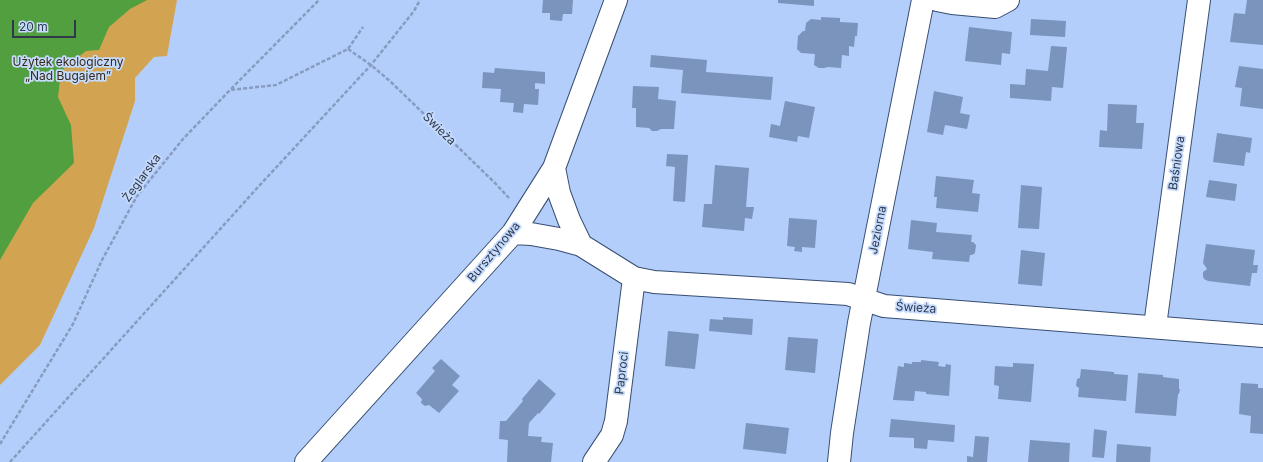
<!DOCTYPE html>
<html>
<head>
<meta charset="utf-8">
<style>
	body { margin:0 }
	#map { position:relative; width:1263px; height:462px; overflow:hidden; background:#b3cefa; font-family:Inter,sans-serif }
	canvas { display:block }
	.scale { position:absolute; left:12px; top:20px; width:64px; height:18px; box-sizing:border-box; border:2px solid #2f394b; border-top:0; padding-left:5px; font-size:12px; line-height:14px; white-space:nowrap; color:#2f394b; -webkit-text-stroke:3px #c5dbfe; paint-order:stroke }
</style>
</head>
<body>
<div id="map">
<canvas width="1263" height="462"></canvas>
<div class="scale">20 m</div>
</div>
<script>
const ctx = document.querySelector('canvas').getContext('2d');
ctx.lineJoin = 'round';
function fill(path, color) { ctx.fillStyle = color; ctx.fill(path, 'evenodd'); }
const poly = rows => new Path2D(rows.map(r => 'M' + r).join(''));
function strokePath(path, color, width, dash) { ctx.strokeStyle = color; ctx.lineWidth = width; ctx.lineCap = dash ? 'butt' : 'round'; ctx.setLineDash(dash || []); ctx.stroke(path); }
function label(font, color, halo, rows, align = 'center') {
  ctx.font = font + ' Inter,sans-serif'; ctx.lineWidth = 3.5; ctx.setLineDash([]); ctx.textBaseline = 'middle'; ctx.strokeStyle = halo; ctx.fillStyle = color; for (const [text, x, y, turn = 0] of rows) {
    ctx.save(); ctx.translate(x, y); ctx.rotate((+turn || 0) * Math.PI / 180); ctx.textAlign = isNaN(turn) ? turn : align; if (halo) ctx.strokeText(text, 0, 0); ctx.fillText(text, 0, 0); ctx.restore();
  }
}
fill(poly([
	[0,0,177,0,167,56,154,57,135,78,135,101,94,228,40,345,0,385]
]), '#d2a452');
fill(poly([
	[0,0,147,0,130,9,109,27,99,50,86,51,61,71,58,97,71,125,74,163,33,203,0,260]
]), '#519f3e');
fill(poly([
	[543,0,573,0,572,14,563,14,562,21,550,20,550,13,542,13],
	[778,0,814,0,814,6,778,3],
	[1247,0,1263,0,1263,45,1230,42,1234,13,1245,14],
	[821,17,840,18,840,22,858,23,857,36,855,36,854,47,849,46,849,56,842,55,841,68,828,67,824,68,819,68,814,65,815,54,801,53,797,49,798,36,803,31,805,31,806,23,811,19,821,20],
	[1031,19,1066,21,1065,37,1030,35],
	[969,27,1012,32,1010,54,1002,53,1001,65,965,61],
	[1051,46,1067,47,1063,88,1052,87,1051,101,1010,98,1010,84,1025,85,1026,69,1048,71],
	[651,55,707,60,706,72,773,77,771,100,681,93,683,70,650,67],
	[1239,66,1263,69,1263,109,1240,106,1242,88,1235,87],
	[495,68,545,72,545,84,535,83,535,89,539,89,538,105,524,104,523,113,513,112,514,103,500,102,501,89,482,88,483,72,494,73],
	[633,86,659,87,658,99,676,101,674,129,661,129,657,131,652,131,649,128,636,127,636,108,632,108],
	[934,91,963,97,960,113,970,115,967,129,945,125,943,135,927,132],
	[785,101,815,107,809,138,798,136,797,142,769,137,771,124,780,126],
	[1108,104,1137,105,1136,123,1144,123,1142,149,1099,147,1100,130,1107,131],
	[1217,133,1252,138,1250,153,1246,152,1244,166,1213,162],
	[667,154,688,155,685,202,673,201,675,167,666,166],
	[715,165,749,168,746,207,754,207,752,219,745,218,744,231,702,227,704,204,712,204],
	[936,176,974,180,972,193,980,194,978,212,936,208,937,197,934,197],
	[1209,180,1237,184,1235,201,1206,197],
	[1021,185,1042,187,1039,229,1018,228],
	[789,218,817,220,815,248,802,247,802,252,794,251,795,247,787,246],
	[911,220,937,223,936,232,972,235,971,242,973,242,976,245,975,253,972,255,970,255,969,262,932,259,933,252,908,249],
	[1206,244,1255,250,1253,265,1258,265,1257,273,1252,273,1250,286,1208,281,1204,279,1203,276,1203,272,1207,269,1203,263],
	[1021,250,1045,253,1042,286,1018,284],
	[723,317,753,319,752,335,709,331,710,319,723,320],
	[668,331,699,334,695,369,665,366],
	[788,337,818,339,815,373,785,370],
	[441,359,460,376,452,385,459,391,439,413,429,405,425,406,421,403,422,399,416,393,435,371,432,368],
	[921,360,939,362,938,366,945,367,946,364,951,365,949,396,926,394,926,392,915,391,914,401,893,400,898,366,904,367,904,363,912,364,912,362,921,362],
	[1013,363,1034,364,1031,402,998,399,999,386,994,385,995,366,1013,367],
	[1081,369,1114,372,1114,374,1128,375,1126,401,1078,397,1079,388,1076,386,1077,379,1080,378],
	[1138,373,1163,375,1163,377,1179,379,1179,389,1180,389,1179,394,1178,394,1176,416,1135,413],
	[539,379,556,394,539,414,538,413,529,423,528,436,542,437,541,442,553,443,551,462,507,462,508,440,499,439,500,421,506,421,523,401,522,399],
	[1241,383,1258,384,1258,388,1263,388,1263,434,1250,433,1251,416,1239,414],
	[891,419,955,425,954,442,928,440,927,449,914,448,914,438,889,437],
	[746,423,789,428,786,454,743,449],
	[1094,429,1107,431,1104,458,1092,457],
	[975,436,989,437,987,462,967,462,967,456,973,457],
	[1030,440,1070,443,1069,462,1028,462],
	[1117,444,1151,447,1150,462,1116,462]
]), '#7b94bd');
const minor = poly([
	[937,0,952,3,995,7,1008,0],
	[513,233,531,234,559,239,581,245,569,220,559,193,554,168],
	[581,245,634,278,654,282,848,294,884,306,1263,336],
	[1155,326,1199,0],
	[306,462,513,233,554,168,616,0],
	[594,462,612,435,616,421,634,278],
	[839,462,842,433,859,323,923,0]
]);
strokePath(minor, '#374e72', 24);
strokePath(poly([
	[348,49,371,65,391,82,495,183,509,198],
	[231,89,319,0],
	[0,444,73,324,102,260,137,196,183,139,230,90,276,85,348,49,363,27],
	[10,462,259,186,371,65,414,11,420,0]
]), '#879cc0', 2.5, [4, 2]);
strokePath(minor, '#fff', 22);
label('12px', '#362a16', '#c5dbfe', [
	["Użytek ekologiczny",68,62],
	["„Nad Bugajem”",68,76]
]);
label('12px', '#2f394b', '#c5dbfe', [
	["Świeża",439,129,44],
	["Baśniowa",1177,163,-82],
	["Żeglarska",142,178,-54],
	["Jeziorna",878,230,-79],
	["Bursztynowa",494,252,-50],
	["Świeża",916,308,4],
	["Paproci",622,373,-83]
]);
</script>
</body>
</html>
